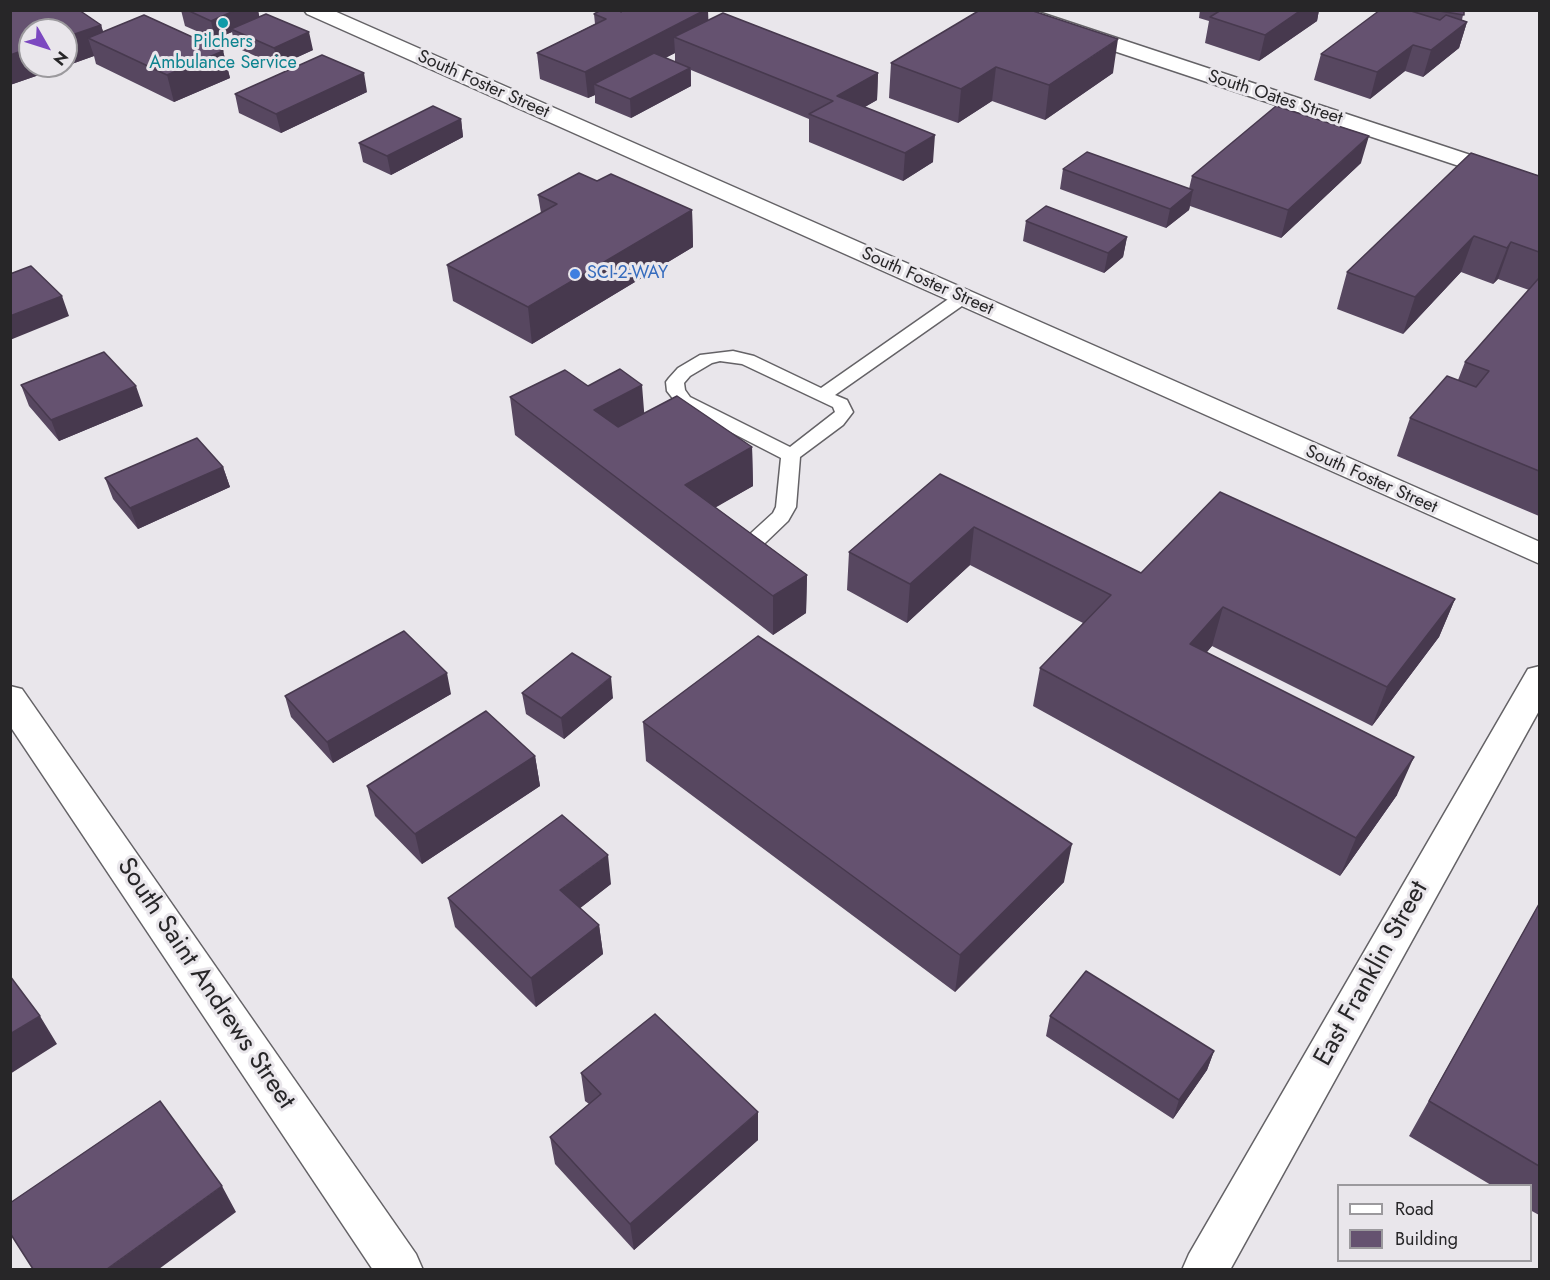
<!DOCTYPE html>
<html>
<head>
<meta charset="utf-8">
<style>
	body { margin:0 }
	#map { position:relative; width:1550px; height:1280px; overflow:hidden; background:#e9e6eb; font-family:Jost,sans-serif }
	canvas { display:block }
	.frame { position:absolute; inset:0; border:12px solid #272628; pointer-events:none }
	.legend { position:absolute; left:1337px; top:1184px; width:195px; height:78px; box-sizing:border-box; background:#e9e6eb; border:2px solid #9b999d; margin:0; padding:8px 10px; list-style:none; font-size:18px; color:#272628 }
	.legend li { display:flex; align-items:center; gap:12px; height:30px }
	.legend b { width:30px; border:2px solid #9b999d }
	.north { position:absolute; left:18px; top:18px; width:60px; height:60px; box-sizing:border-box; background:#e9e6eb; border:2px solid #9b999d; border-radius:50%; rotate:129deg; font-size:16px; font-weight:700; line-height:24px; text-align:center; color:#272628 }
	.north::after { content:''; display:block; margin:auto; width:21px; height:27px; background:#7c49c0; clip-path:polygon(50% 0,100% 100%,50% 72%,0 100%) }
</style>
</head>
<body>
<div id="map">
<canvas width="1550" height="1280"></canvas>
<div class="frame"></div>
<ul class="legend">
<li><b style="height:8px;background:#fff"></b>Road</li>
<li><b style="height:16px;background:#655270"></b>Building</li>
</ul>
<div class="north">N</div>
</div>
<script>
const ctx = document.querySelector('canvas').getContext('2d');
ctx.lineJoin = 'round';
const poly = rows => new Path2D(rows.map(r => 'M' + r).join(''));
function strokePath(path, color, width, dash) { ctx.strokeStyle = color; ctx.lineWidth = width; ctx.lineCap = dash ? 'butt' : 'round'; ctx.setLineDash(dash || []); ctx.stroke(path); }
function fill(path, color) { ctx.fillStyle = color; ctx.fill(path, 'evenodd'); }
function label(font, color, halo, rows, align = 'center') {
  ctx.font = font + ' Jost,sans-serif'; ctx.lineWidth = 6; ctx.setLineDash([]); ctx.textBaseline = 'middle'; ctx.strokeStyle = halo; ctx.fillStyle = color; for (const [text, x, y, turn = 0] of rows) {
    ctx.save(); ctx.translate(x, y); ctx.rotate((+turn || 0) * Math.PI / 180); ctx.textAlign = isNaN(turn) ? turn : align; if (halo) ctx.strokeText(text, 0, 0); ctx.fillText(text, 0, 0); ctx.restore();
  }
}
const lane = poly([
	[963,292,971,297,969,301,835,395,847,400,853,412,843,425,800,457,796,507,788,521,764,544,757,546,750,544,747,539,750,534,773,513,776,507,781,458,678,405,667,391,666,382,669,378,678,368,700,355,733,351,754,356,821,388,957,293,963,292],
	[720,361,742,364,833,407,835,412,790,447,690,397,685,390,684,383,690,376,712,363,720,361]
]);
const street = poly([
	[304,10,332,10,1540,542,1540,564,307,14,304,10],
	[1540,666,1540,709,1230,1270,1182,1270,1189,1254,1528,669,1540,666]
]);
const secondary = poly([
	[10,686,22,689,416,1254,423,1270,373,1270,10,726,10,686]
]);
const primary = poly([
	[1000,10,1032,10,1540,178,1540,193,1003,14,1000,10]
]);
strokePath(lane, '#646266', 3);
strokePath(street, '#646266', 3);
strokePath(secondary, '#646266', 3);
strokePath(primary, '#646266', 3);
fill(lane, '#fff');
fill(street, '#fff');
fill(secondary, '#fff');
fill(primary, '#fff');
fill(poly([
	[10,10,79,10,101,25,103,32,144,15,223,51,230,78,174,102,96,64,94,56,66,66,66,30,30,30,30,66,65,66,10,85],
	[181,10,258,10,259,17,313,50,278,66,235,47,232,32,215,39,185,26],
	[980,10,1113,73,1045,120,992,101,958,123,889,98,891,63],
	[1200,10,1319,10,1317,21,1259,61,1205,43,1209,21,1199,18],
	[1416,10,1464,10,1462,20,1467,22,1459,48,1423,77,1405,71,1370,99,1314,80,1321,54,1416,13],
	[621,12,708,21,878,73,877,100,865,107,933,162,903,181,809,142,809,119,691,70,691,86,631,118,595,103,595,95,588,98,540,79,537,53,595,24,594,14],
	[675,53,675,62,665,58],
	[367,92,281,133,239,113,235,94],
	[461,119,463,137,391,175,363,162,359,143],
	[1361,163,1281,238,1190,206,1189,210,1166,228,1060,189,1063,169,1189,189,1192,176],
	[1539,176,1539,516,1397,456,1410,418,1458,380,1465,362,1529,290,1498,279,1493,284,1461,272,1403,334,1337,309,1347,272],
	[597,181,692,210,693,247,532,344,453,301,447,265,541,213,538,195],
	[1026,221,1127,237,1123,257,1104,273,1023,241],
	[21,385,143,406,59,441,29,406],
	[588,386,644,413,752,447,753,486,715,507,807,575,806,613,773,635,515,435,510,397],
	[223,467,230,487,138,529,113,499,105,478],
	[940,474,1141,573,1455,599,1439,637,1372,726,1212,646,1207,652,1397,795,1340,876,1033,706,1040,668,1083,623,970,565,907,623,847,590,849,552],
	[522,693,613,698,564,739,526,714],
	[451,694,333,763,291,717,285,696],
	[643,722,1064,882,955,992,646,761],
	[535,756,540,786,422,864,375,816,367,786],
	[611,884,580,908,599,925,603,954,536,1007,455,927,448,898],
	[1539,904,1539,1215,1530,1210,1530,1185,1491,1185,1409,1136],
	[1050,1016,1214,1051,1207,1070,1173,1119,1046,1036],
	[581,1073,758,1140,634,1250,555,1164,550,1137,589,1104,585,1101]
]), '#574760');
fill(poly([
	[236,10,258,10,260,20,231,29,232,32,215,39,211,21],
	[705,10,708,10,709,35,674,37,675,53,605,89,594,84,595,95,588,98,585,72],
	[1301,10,1319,10,1317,21,1259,61,1265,35],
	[1467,22,1459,48,1423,77,1431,50],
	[101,25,108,47,88,38,94,56,66,66,66,37],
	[309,32,313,50,278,66,274,48],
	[1118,39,1113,73,1045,120,1049,85],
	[1413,45,1405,71,1370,99,1377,72],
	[30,48,30,66,65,66,10,85,10,55],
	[223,51,230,78,174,102,167,75],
	[996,67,992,101,958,123,961,89],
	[690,68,691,86,631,118,630,99],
	[364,73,367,92,281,133,276,114],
	[878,73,877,100,836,123,837,96],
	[461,119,463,137,391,175,387,156],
	[935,135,933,162,903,181,905,153],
	[1369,136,1361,163,1281,238,1288,210],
	[1193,190,1189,210,1166,228,1170,209],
	[692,210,693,247,532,344,528,307],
	[1474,236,1461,272,1403,334,1415,297],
	[1127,237,1123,257,1104,273,1108,253],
	[1511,242,1498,279,1493,284,1507,248],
	[62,296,69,316,10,340,10,316],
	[642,385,645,423,597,448,594,410],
	[136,386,143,406,59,441,51,420],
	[752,447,753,486,687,524,685,485],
	[223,467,230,487,138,529,130,508],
	[974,527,970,565,907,623,910,584],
	[807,575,806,613,773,635,773,596],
	[1455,599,1439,637,1372,726,1387,687],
	[1223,607,1212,646,1180,683,1190,644],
	[447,673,451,694,333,763,327,742],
	[611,677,613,698,564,739,561,718],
	[535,756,540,786,422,864,415,834],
	[1414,757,1397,795,1340,876,1356,838],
	[1072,844,1064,882,955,992,960,955],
	[608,855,611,884,565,920,560,890],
	[599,925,603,954,536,1007,531,978],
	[40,1016,57,1044,10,1074,10,1034],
	[1214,1051,1207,1070,1173,1119,1179,1100],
	[758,1112,758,1140,634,1250,630,1224],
	[222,1186,236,1212,159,1269,107,1269]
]), '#47394e');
const building = poly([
	[10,10,79,10,101,25,66,37,66,30,30,30,30,48,10,55,10,10],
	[187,10,236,10,211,21,187,10],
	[601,10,618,10,621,12,623,10,705,10,585,72,537,53,606,19,594,14,601,10],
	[980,10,1030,10,1118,39,1049,85,996,67,961,89,891,63,980,10],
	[1221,10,1301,10,1265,35,1210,17,1221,10],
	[1380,10,1408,10,1440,20,1446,15,1467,22,1431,50,1413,45,1377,72,1321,54,1380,10],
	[1433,10,1464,10,1464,15,1433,10],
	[723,13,878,73,837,96,935,135,905,153,809,114,833,101,674,37,723,13],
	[266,14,309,32,274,48,231,29,266,14],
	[144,15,223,51,167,75,88,38,144,15],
	[654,53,690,68,630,99,594,84,654,53],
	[322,55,364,73,276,114,235,94,322,55],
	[433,106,461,119,387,156,359,143,433,106],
	[1276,106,1369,136,1288,210,1192,176,1276,106],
	[1087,152,1193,190,1170,209,1063,169,1087,152],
	[1471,153,1539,176,1539,252,1511,242,1507,248,1474,236,1415,297,1347,272,1471,153],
	[579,173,597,181,611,174,692,210,528,307,447,265,557,204,538,195,579,173],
	[1046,206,1127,237,1108,253,1026,221,1046,206],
	[31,266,62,296,10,316,10,274,31,266],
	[1539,278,1539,471,1410,418,1447,376,1476,387,1489,371,1465,362,1539,278],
	[104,352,136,386,51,420,21,385,104,352],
	[620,369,642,385,594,410,618,427,677,396,752,447,685,485,807,575,773,596,510,397,565,370,588,386,620,369],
	[197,438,223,467,130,508,105,478,197,438],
	[940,474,1141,573,1220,492,1455,599,1387,687,1223,607,1190,644,1414,757,1356,838,1040,668,1111,595,974,527,910,584,849,552,940,474],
	[404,631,447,673,327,742,285,696,404,631],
	[758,636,1072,844,960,955,643,722,758,636],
	[572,653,611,677,561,718,522,693,572,653],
	[486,711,535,756,415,834,367,786,486,711],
	[562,815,608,855,560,890,599,925,531,978,448,898,562,815],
	[1539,904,1539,1166,1429,1101,1539,904],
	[1086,971,1214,1051,1179,1100,1050,1016,1086,971],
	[10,976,40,1016,10,1034,10,976],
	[655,1014,758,1112,630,1224,550,1137,601,1094,581,1073,655,1014],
	[160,1101,222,1186,107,1269,33,1269,10,1233,10,1203,160,1101]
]);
fill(building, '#655270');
strokePath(building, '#47394e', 1.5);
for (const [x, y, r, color] of [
	[223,23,6,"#0f9aa8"],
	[575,274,6,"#3f7fe0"]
]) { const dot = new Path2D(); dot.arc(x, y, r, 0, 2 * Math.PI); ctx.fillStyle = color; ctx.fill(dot); strokePath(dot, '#e9e6eb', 2); }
label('18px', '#0d838f', '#e9e6eb', [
	["Pilchers",223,43],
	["Ambulance Service",223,64]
]);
label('18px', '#272628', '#e9e6eb', [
	["South Foster Street",483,85,24],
	["South Oates Street",1275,98,18],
	["South Foster Street",927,282,24],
	["South Foster Street",1371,480,24]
]);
label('18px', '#366cbe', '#e9e6eb', [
	["SCI-2-WAY",587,274]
], 'left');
label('26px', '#272628', '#e9e6eb', [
	["East Franklin Street",1372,974,-61],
	["South Saint Andrews Street",205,984,56]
]);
</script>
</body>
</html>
